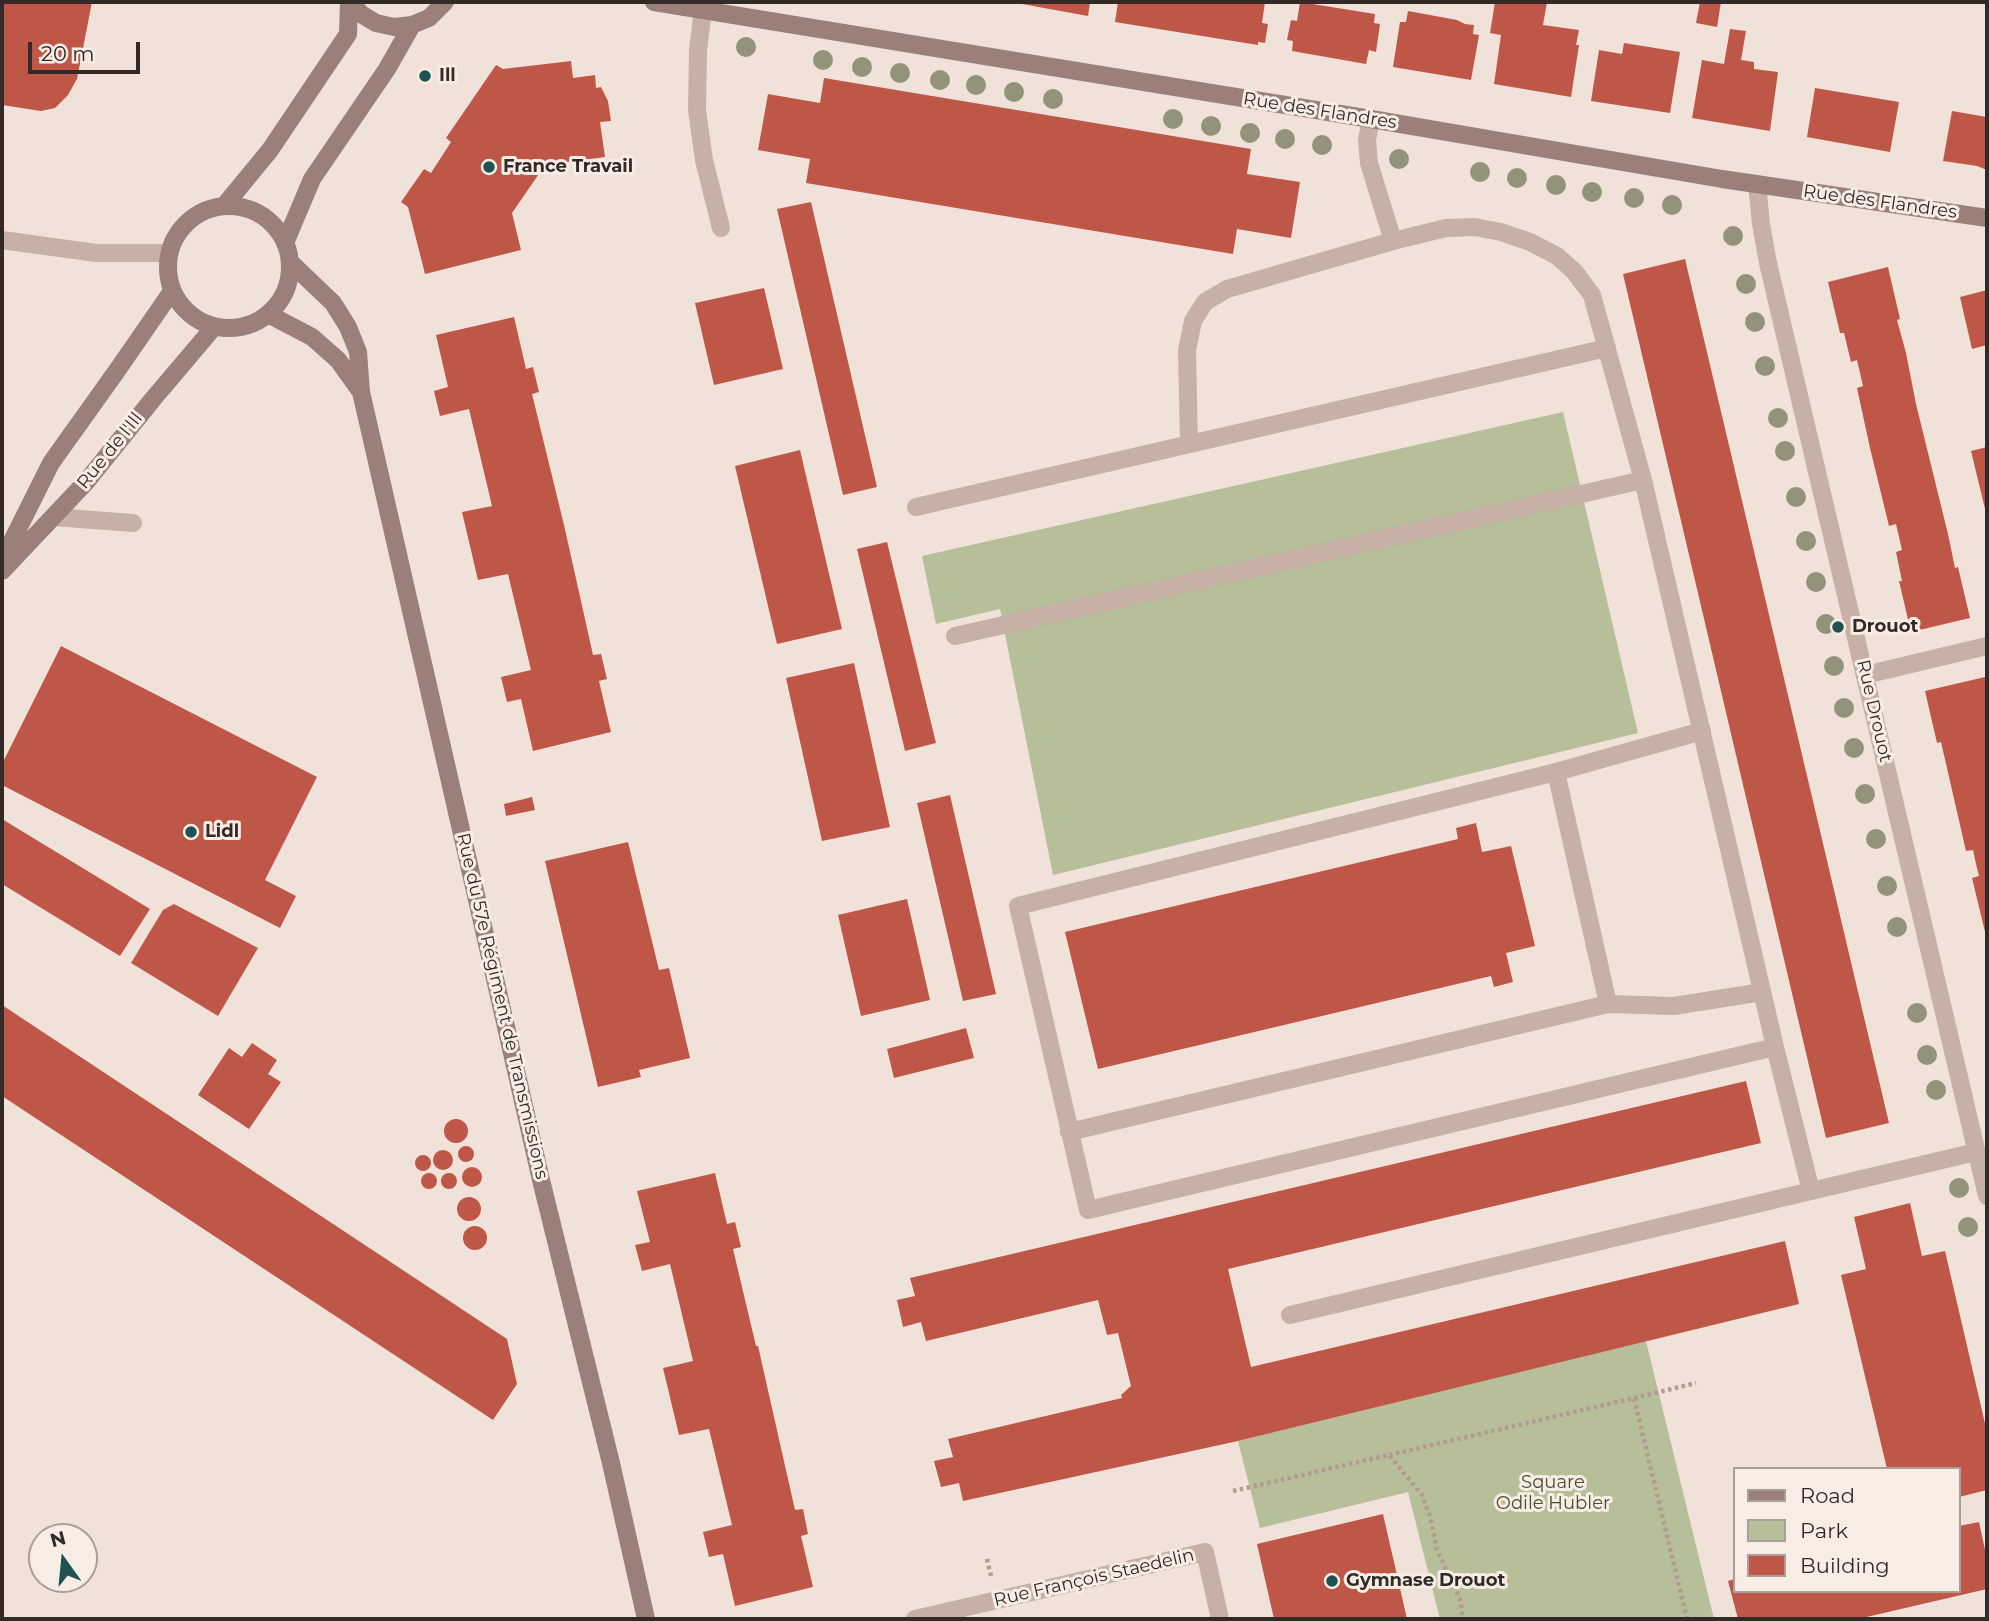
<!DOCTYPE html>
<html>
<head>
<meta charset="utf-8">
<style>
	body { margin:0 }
	#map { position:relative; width:1989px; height:1621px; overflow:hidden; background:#f0e2d9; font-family:Montserrat,sans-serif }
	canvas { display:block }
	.frame { position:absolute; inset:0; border:4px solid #332927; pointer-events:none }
	.legend { position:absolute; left:1733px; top:1467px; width:228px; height:126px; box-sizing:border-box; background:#f8ede5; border:2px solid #a99f99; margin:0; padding:9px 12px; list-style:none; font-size:21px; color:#332927 }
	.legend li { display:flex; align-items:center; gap:14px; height:35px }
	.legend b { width:35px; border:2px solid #a99f99 }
	.north { position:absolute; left:28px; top:1523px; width:70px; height:70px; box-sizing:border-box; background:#f8ede5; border:2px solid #a99f99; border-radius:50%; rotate:345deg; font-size:19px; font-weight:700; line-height:28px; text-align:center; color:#332927 }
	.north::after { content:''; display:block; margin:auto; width:24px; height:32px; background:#1f5250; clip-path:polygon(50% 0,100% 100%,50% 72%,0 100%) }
	.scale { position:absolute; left:28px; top:42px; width:112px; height:32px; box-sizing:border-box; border:4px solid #332927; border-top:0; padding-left:9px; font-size:21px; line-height:24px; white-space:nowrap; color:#332927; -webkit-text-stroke:5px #f8ede5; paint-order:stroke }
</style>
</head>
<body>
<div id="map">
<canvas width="1989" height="1621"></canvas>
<div class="frame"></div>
<ul class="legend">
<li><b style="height:9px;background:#9a8078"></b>Road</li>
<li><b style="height:19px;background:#b6be9a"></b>Park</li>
<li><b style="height:19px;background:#bf5748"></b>Building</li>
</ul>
<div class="north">N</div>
<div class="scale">20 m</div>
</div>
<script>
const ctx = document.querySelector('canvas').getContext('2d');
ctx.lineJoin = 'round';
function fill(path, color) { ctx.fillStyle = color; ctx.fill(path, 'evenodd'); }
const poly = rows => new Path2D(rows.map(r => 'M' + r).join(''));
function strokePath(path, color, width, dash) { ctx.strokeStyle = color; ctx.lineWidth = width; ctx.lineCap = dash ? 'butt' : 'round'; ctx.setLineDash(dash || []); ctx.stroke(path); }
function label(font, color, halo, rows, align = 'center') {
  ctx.font = font + ' Montserrat,sans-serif'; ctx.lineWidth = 6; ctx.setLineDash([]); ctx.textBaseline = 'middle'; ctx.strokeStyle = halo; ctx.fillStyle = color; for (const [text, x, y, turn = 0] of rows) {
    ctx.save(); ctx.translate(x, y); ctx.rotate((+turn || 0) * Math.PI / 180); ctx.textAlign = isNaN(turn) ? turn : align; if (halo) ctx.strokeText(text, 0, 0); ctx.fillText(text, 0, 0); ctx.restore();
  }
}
fill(poly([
	[1563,412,1638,733,1053,875,1000,609,936,624,922,556],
	[1646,1341,1714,1619,1440,1619,1408,1492,1260,1528,1238,1441]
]), '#b6be9a');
fill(poly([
	[2,2,92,2,77,79,68,95,55,108,41,111,2,105],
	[1011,2,1090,2,1088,16],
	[1118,2,1265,2,1262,23,1268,24,1265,43,1258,42,1258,45,1115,22],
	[1300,2,1375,14,1374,23,1380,24,1376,52,1369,50,1366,64,1292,51,1293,41,1287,40,1291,20,1297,21],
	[1495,2,1547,2,1543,25,1579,30,1576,45,1579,45,1571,97,1494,84,1501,35,1490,33],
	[1700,2,1721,2,1717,27,1696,23],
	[1408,11,1457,20,1465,24,1474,25,1473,34,1479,35,1471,80,1393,67,1400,22,1406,22],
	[1730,29,1746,31,1741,60,1754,62,1754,69,1778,72,1770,131,1692,118,1702,60,1724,64],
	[1624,43,1680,52,1670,113,1591,101,1599,50,1622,54],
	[571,61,573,78,595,75,596,88,601,87,608,101,611,121,600,122,605,157,545,165,512,213,521,250,425,274,408,207,401,202,424,169,431,173,451,142,446,138,496,65,503,69],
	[824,78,1251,149,1247,174,1300,182,1291,238,1237,229,1233,254,806,183,810,159,758,150,768,94,820,103],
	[1815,88,1899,102,1890,152,1807,137],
	[1952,111,1987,117,1987,170,1977,166,1943,161],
	[811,202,877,487,843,495,777,209],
	[1685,259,1889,1123,1826,1138,1623,274],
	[1888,267,1900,319,1897,320,1906,353,1916,404,1948,534,1955,568,1958,567,1970,618,1911,632,1899,581,1902,581,1896,552,1902,550,1896,524,1889,526,1870,448,1857,388,1863,386,1857,360,1851,362,1844,333,1840,333,1828,282],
	[764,288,783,369,714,385,695,303],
	[1987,290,1987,345,1972,349,1960,297],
	[514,317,526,369,533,367,539,392,532,394,564,525,593,655,601,654,607,679,599,681,611,732,533,751,521,699,507,702,501,677,531,670,508,574,478,580,462,512,492,506,469,409,440,416,434,391,448,387,436,335],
	[1987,447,1987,513,1986,513,1971,451],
	[800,450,842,629,777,644,735,466],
	[887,542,936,743,905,751,857,549],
	[61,646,317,777,265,880,296,896,280,928,2,785,2,764],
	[854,663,890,827,822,841,786,678],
	[1985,677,1987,689,1986,936,1972,878,1979,876,1976,864,1973,850,1966,851,1941,742,1937,743,1925,691],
	[950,795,996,994,963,1001,917,803],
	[532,797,535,810,506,816,504,804],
	[2,819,150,909,120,956,2,884],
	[1476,823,1482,852,1511,846,1535,946,1506,953,1513,982,1494,987,1491,976,1098,1069,1065,932,1458,839,1456,828],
	[628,842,659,970,669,968,690,1058,639,1070,641,1077,598,1087,545,861],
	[907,899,930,1000,861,1016,838,915],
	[174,904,258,948,218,1016,131,963,163,910],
	[2,1005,507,1339,517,1384,493,1420,2,1096],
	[966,1028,974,1058,894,1078,887,1049],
	[252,1043,277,1060,268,1074,281,1082,249,1129,198,1095,229,1048,242,1057],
	[1746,1081,1761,1143,1228,1269,1251,1367,1785,1241,1799,1304,1238,1441,963,1501,959,1483,941,1487,934,1461,953,1457,948,1439,1122,1398,1121,1395,1131,1386,1118,1333,1107,1335,1098,1300,926,1341,921,1322,903,1327,897,1300,915,1296,910,1278],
	'444 1131a12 12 0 1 1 24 0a12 12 0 1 1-24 0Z',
	'458 1154a8 8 0 1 1 16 0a8 8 0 1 1-16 0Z',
	'433 1160a10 10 0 1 1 20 0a10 10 0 1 1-20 0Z',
	'415 1163a8 8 0 1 1 16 0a8 8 0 1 1-16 0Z',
	'462 1177a10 10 0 1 1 20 0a10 10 0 1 1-20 0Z',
	'421 1181a8 8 0 1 1 16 0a8 8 0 1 1-16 0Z',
	'441 1181a8 8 0 1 1 16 0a8 8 0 1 1-16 0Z',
	[715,1173,727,1224,735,1222,741,1247,733,1249,756,1346,758,1346,795,1510,803,1509,808,1534,801,1536,813,1587,735,1606,723,1554,709,1557,703,1532,732,1525,709,1429,679,1435,663,1368,693,1361,670,1264,642,1271,635,1245,650,1242,637,1191],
	'457 1209a12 12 0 1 1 24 0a12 12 0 1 1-24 0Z',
	[1910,1203,1922,1256,1945,1251,1987,1432,1987,1490,1959,1497,1959,1469,1887,1469,1841,1275,1866,1269,1854,1217],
	'463 1238a12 12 0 1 1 24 0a12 12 0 1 1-24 0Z',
	[1383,1514,1407,1619,1274,1619,1257,1544],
	[1979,1522,1987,1559,1987,1589,1858,1619,1738,1619,1728,1581,1735,1579,1735,1591,1959,1591,1959,1526]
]), '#bf5748');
strokePath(poly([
	[1634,1398,1696,1383],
	[1389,1455,1634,1398,1687,1619],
	[1233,1491,1389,1455,1422,1495,1430,1516,1437,1550,1460,1599,1463,1619],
	[987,1559,991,1576]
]), '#b39b90', 4.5, [3.5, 3.5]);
strokePath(poly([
	[703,10,698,50,697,110,704,160,721,228],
	[1371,119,1367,140,1369,163,1393,241],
	[2,240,96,253,169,253],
	[1189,444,1187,350,1193,321,1205,302,1227,289,1393,241,1446,228,1475,227,1501,232,1530,242,1557,256,1574,271,1592,295,1643,480,1775,1047,1811,1191,1976,1152],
	[916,507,1607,348],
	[53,517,133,523],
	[955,636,1643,480],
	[1556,772,1018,906,1088,1210,1775,1047],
	[1608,1004,1674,1006,1762,992],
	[1069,1132,1608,1004,1556,772,1702,731],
	[1290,1315,1811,1191]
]), '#c7b1a6', 18);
strokePath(poly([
	[1757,184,1761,224,1768,263,1987,1196],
	[1865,675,1987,646],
	[915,1619,1205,1552,1220,1619]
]), '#c7b1a6', 18);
strokePath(poly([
	[351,2,361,14,376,23,394,27,412,25,429,18,445,2],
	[654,2,1371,119,1722,179,1987,218],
	[224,206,270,150,348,34,349,2],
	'168 267a61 61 0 1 1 122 0a61 61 0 1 1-122 0Z',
	[285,243,312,179,387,69,412,25],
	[290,262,333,303,348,327,358,352,361,392,541,1180,611,1463,646,1619],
	[268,314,312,337,338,360,361,392],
	[2,561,51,463,116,372,172,291],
	[2,571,86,482,153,399,214,327]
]), '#9a8078', 18);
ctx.fillStyle = '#93927a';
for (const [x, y] of [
	[746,47],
	[823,60],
	[862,67],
	[900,73],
	[940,80],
	[976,85],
	[1014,92],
	[1053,99],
	[1173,119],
	[1211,126],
	[1250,133],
	[1285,139],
	[1322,145],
	[1399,159],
	[1480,172],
	[1517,178],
	[1556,185],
	[1592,192],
	[1634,198],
	[1672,205],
	[1733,236],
	[1746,284],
	[1755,322],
	[1765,366],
	[1778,418],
	[1785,451],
	[1796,497],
	[1806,541],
	[1816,582],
	[1826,624],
	[1834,666],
	[1844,708],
	[1854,748],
	[1865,794],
	[1876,839],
	[1887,886],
	[1897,927],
	[1917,1013],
	[1927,1055],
	[1936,1090],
	[1959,1188],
	[1968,1227]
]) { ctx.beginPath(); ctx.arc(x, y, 10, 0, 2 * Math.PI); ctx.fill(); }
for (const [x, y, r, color] of [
	[425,76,7,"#1f5250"],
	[489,167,7,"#1f5250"],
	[1838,627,7,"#1f5250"],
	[191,832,7,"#1f5250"],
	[1332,1581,7,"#1f5250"]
]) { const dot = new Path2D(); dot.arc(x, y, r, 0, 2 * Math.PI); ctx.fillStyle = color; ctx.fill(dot); strokePath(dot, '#f8ede5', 2.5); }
label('bold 18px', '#332927', '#f8ede5', [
	["Ill",439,76],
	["France Travail",503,167],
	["Drouot",1852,627],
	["Lidl",205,832],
	["Gymnase Drouot",1346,1581]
], 'left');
label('18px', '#332927', '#f8ede5', [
	["Rue des Flandres",1320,111,9],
	["Rue des Flandres",1880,202,8],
	["Rue de l'Ill",110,451,-51],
	["Rue Drouot",1874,711,77],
	["Rue du 57e Régiment de Transmissions",502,1006,77],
	["Rue François Staedelin",1094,1578,-13]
]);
label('18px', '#47502c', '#f8ede5', [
	["Square",1553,1483],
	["Odile Hubler",1553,1504]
]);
</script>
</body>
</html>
